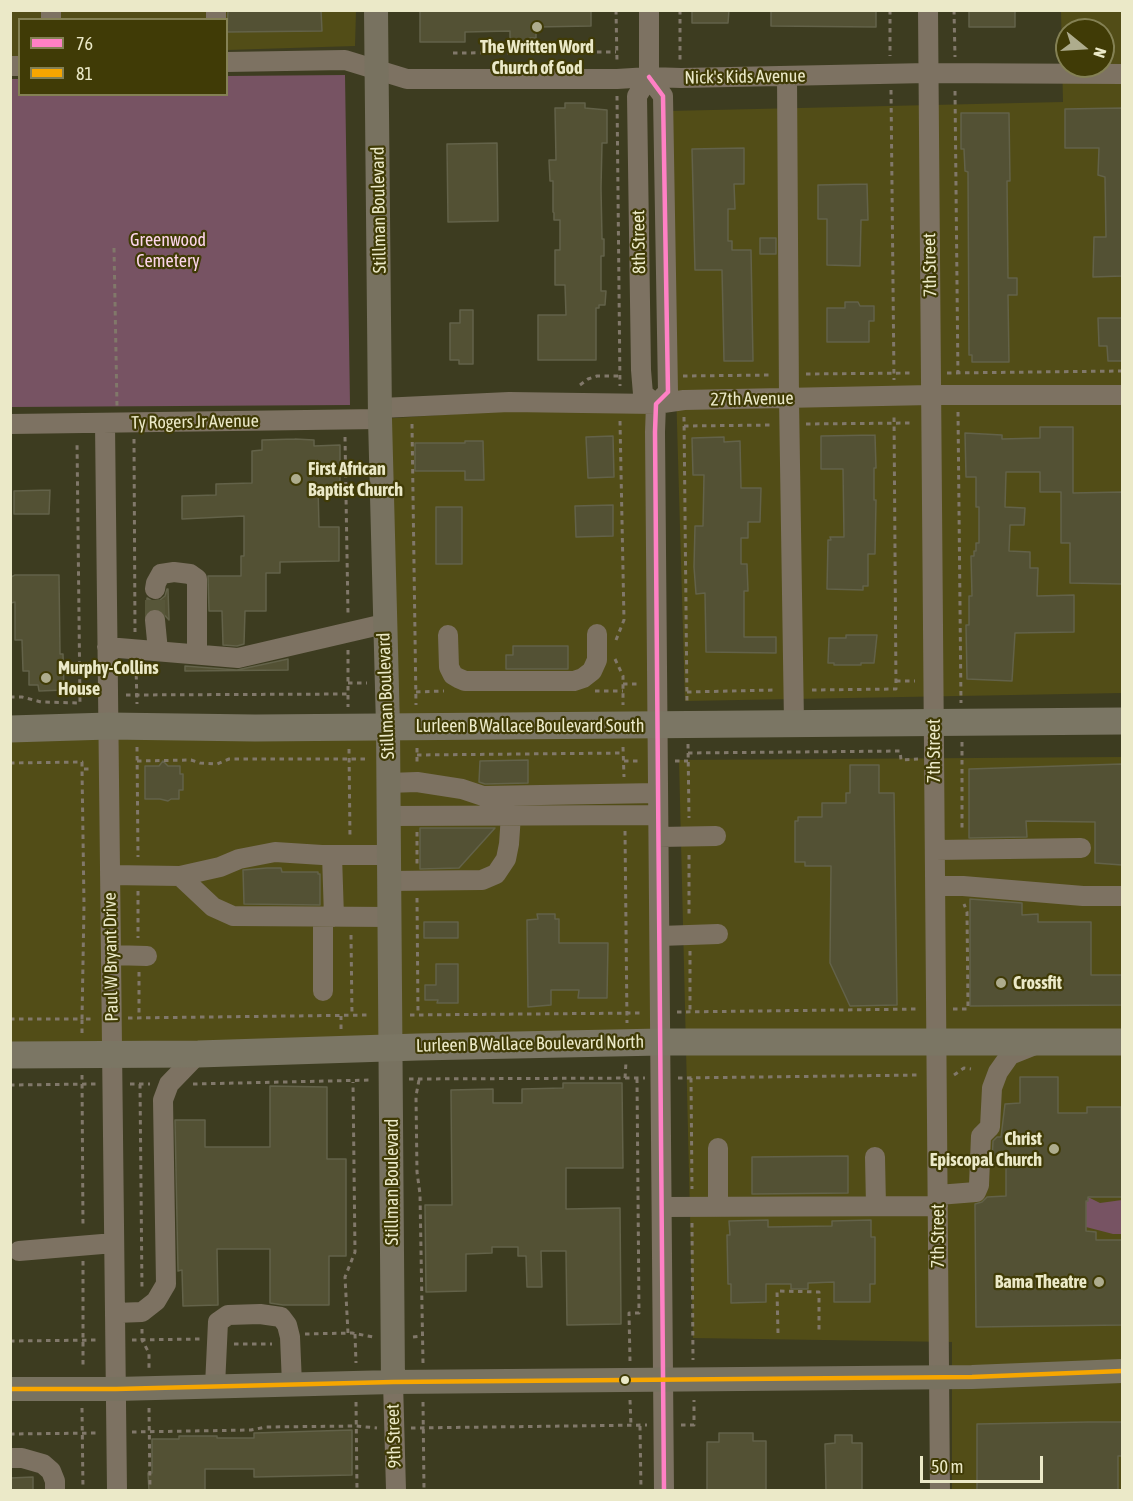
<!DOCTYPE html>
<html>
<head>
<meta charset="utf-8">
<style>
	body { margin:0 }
	#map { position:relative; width:1133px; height:1501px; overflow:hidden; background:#3d3c20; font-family:"Asap Condensed",sans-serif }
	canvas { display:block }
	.frame { position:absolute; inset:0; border:12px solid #ebe9c8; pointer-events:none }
	.legend { position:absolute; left:18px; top:18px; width:210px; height:78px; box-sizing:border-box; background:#403b06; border:2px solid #848154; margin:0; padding:8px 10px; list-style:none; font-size:18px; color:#ebe9c8 }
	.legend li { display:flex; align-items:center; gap:12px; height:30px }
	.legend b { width:30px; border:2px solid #848154 }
	.north { position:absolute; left:1055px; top:18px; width:60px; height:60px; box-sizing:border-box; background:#403b06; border:2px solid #848154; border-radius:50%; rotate:108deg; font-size:16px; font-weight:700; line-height:24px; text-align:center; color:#ebe9c8 }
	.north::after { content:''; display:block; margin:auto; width:21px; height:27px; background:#aeac8d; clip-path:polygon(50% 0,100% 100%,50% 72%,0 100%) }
	.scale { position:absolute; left:920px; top:1456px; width:123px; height:27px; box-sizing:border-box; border:3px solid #ebe9c8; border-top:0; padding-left:8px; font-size:18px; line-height:21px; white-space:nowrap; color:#ebe9c8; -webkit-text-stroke:4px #403b06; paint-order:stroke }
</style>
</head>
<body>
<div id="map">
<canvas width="1133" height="1501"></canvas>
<div class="frame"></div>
<ul class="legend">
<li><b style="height:8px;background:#ff80c5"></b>76</li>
<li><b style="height:8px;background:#f7a600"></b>81</li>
</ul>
<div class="north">N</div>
<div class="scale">50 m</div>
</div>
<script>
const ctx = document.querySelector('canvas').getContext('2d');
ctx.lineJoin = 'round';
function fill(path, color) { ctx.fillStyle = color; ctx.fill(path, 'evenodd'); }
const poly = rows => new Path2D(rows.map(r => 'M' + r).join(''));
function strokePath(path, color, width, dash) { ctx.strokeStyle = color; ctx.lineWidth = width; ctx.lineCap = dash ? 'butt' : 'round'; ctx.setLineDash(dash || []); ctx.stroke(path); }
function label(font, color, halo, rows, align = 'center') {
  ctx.font = font + ' "Asap Condensed",sans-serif'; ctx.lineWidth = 4.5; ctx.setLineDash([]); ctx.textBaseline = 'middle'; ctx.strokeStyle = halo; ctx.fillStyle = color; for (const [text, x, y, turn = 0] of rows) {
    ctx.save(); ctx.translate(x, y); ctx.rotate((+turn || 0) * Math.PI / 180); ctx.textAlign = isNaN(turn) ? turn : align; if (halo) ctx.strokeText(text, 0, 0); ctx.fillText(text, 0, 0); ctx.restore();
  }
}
fill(poly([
	[10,11,356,11,355,46,227,50,226,20,20,20,19,57,11,57],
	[1061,11,1122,11,1122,693,685,701,668,111,1063,102],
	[1067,30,1103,30,1103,66,1067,66],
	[654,401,661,1042,11,1050,10,730,387,726,380,419],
	[1122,757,1122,1490,952,1490,952,1342,693,1338,679,760]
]), '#524d17');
fill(poly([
	[345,75,350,405,11,407,11,79,19,79,20,94,226,94,227,76],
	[1088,1197,1100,1203,1122,1200,1122,1234,1113,1234,1086,1227,1086,1201,1088,1201]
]), '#775363');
const building = poly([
	[228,10,321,10,322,31,227,32,228,10],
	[420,10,591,10,591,26,536,27,536,38,530,38,529,43,516,42,516,39,510,39,510,31,465,32,465,42,420,42,420,10],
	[692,10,729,10,728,23,692,23,692,10],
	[771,10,876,10,876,27,771,26,771,10],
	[969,10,1015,10,1015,27,969,27,969,10],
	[565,103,585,103,585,108,607,110,607,143,602,143,601,188,602,239,604,239,604,256,601,256,601,291,606,291,605,305,599,305,599,308,596,308,596,360,538,360,538,315,566,315,565,285,555,285,555,250,560,250,560,220,554,220,554,213,553,212,553,181,550,181,549,160,556,160,555,108,565,108,565,103],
	[1122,108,1122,276,1093,277,1094,237,1106,237,1105,177,1098,175,1099,148,1065,148,1065,109,1122,108],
	[961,113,1009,113,1010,181,1007,181,1008,278,1017,278,1017,295,1008,295,1009,362,972,362,972,355,969,355,968,172,965,171,964,149,961,149,961,113],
	[497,143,498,221,448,222,447,144,497,143],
	[744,148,744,184,734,184,735,209,728,209,728,241,732,241,732,250,751,250,753,361,724,361,722,270,695,270,692,149,744,148],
	[867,184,868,220,861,220,860,266,827,265,827,219,818,219,818,185,867,184],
	[760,238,776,238,776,254,760,254,760,238],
	[845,302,858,302,860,306,874,306,874,321,869,321,869,342,827,342,827,308,845,308,845,302],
	[460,310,473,310,473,364,459,364,459,360,450,360,450,323,460,323,460,310],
	[1098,318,1122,318,1122,361,1108,361,1107,346,1099,346,1098,318],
	[1040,427,1073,427,1073,493,1122,492,1122,584,1070,583,1070,543,1061,543,1061,492,1040,492,1040,472,1006,472,1005,507,1025,508,1024,525,1010,525,1009,551,1030,552,1030,568,1038,568,1037,596,1074,595,1074,632,1015,633,1012,681,967,679,966,625,969,625,969,596,972,596,971,556,974,556,974,551,976,551,976,543,979,543,979,507,976,507,976,477,966,477,965,433,1002,435,1002,439,1040,438,1040,427],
	[875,435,876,468,874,468,874,500,876,500,875,554,868,554,868,586,863,586,863,590,827,589,828,540,831,540,830,537,844,537,843,469,821,469,821,436,875,435],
	[613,436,614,477,588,478,586,437,613,436],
	[724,437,724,442,740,441,741,488,761,488,760,522,748,522,748,538,741,538,741,564,747,564,748,591,744,591,744,637,776,637,776,653,706,652,705,593,696,594,694,567,695,526,703,526,704,475,693,475,692,438,724,437],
	[295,439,314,440,314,446,340,445,340,485,318,486,319,527,339,527,339,561,280,562,280,573,266,573,266,611,245,611,244,644,237,646,223,645,222,611,209,611,208,576,241,576,241,556,244,556,244,516,182,519,182,496,216,495,216,484,252,483,252,451,262,450,262,440,295,439],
	[465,441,483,441,484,480,465,480,465,471,415,471,415,443,465,443,465,441],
	[50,490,49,514,14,514,14,491,50,490],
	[613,505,613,536,576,537,575,506,613,505],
	[436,507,462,507,462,564,436,564,436,507],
	[15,575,59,575,60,654,63,654,64,690,39,691,38,685,29,685,29,671,23,671,22,640,15,640,15,602,11,603,11,577,15,575],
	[167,589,168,589,169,620,159,609,153,608,147,611,147,598,152,601,160,600,165,596,167,589],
	[846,635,877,635,874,663,861,663,861,665,834,665,834,663,828,663,829,638,846,638,846,635],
	[513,646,568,646,568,669,506,669,506,655,513,655,513,646],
	[288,659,288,670,185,671,185,666,237,670,288,659],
	[528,760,528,783,485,784,479,782,480,761,528,760],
	[163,761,168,766,180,766,180,774,183,774,183,790,179,790,179,799,171,799,168,801,160,799,145,799,145,766,159,766,163,761],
	[1122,764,1122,865,1095,863,1095,822,1026,821,1027,837,969,838,969,769,1122,764],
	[850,765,879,765,879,793,894,793,897,1005,850,1006,830,963,831,866,805,866,805,862,795,862,795,821,798,821,798,817,822,817,822,803,846,803,846,793,850,793,850,765],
	[420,828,495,828,459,868,420,869,420,828],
	[267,868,281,868,282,872,318,872,318,874,320,874,320,905,244,904,243,870,267,868],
	[970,899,1022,903,1022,915,1038,914,1038,922,1091,922,1091,975,1122,975,1122,1005,970,1006,970,899],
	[537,914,555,914,555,919,559,919,559,943,608,943,607,998,578,998,579,990,551,990,551,1005,528,1007,527,920,538,919,537,914],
	[424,922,458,922,458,938,424,938,424,922],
	[436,964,458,964,458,1003,437,1003,438,1000,425,1000,425,985,436,985,436,964],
	[1020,1077,1058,1077,1058,1113,1087,1113,1087,1107,1121,1107,1122,1197,1088,1197,1088,1201,1086,1201,1086,1231,1096,1232,1096,1240,1122,1240,1122,1325,976,1327,975,1204,982,1202,987,1197,1006,1196,1006,1167,1002,1167,1002,1161,992,1162,993,1141,997,1137,1001,1137,1005,1104,1020,1103,1020,1077],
	[563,1083,622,1083,623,1168,566,1168,566,1209,620,1208,621,1324,567,1325,566,1251,541,1251,542,1287,527,1287,526,1256,518,1256,518,1247,492,1247,492,1253,466,1254,466,1291,426,1292,425,1205,452,1205,451,1090,493,1089,493,1103,522,1103,522,1089,563,1088,563,1083],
	[270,1086,327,1087,327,1159,346,1159,346,1256,329,1256,329,1305,283,1305,270,1303,270,1249,217,1249,218,1305,183,1306,182,1270,178,1271,175,1120,205,1120,205,1147,270,1147,270,1086],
	[848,1156,848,1193,752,1194,752,1157,848,1156],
	[768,1220,768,1227,832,1226,832,1221,871,1220,871,1237,875,1237,875,1284,870,1284,870,1302,834,1302,834,1282,808,1283,808,1289,791,1289,791,1284,766,1284,766,1302,731,1303,731,1284,728,1284,727,1235,730,1235,729,1221,768,1220],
	[1089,1422,1122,1422,1122,1456,1118,1456,1118,1491,977,1491,977,1424,1089,1422],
	[352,1430,352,1475,254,1477,254,1469,205,1469,205,1491,149,1491,148,1473,152,1473,152,1439,179,1439,179,1436,217,1436,217,1438,254,1438,254,1433,352,1430],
	[719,1433,753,1433,753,1441,766,1441,766,1491,707,1491,707,1442,719,1442,719,1433],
	[835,1435,852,1435,852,1443,862,1443,862,1491,826,1491,825,1444,835,1443,835,1435],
	[33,1477,33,1491,10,1491,10,1478,33,1477]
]);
fill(building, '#535134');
strokePath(building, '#636249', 1.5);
strokePath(poly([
	[155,620,155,589]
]), '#575639', 20, [20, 10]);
strokePath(poly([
	[616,10,617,62],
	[680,10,680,60],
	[890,10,890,56],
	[954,10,955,57],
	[453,53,616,52],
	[891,90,894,380],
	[955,91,958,379],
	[617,96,620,386],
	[114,248,117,407],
	[947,373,1122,371],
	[806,374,914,373],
	[683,376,773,375],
	[580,385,588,379,597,376,619,376],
	[958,412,961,703],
	[684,417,687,704],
	[412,424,416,705],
	[806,424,913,423],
	[684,426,772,425],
	[345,437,348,614],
	[134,439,135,632],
	[616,640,624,620,620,421],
	[348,650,348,707],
	[615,659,623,676,623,705],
	[136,666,137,704],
	[896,681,915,681],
	[348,683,367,683],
	[623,684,639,684],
	[812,690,896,689,894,414],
	[595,691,623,691],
	[416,692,444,691],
	[687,692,775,690],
	[126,695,348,694],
	[10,697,22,697,41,702,80,703,77,441],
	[962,742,962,832],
	[688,744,689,818],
	[137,747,138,857],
	[623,747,624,777],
	[417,748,417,765],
	[349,749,350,839],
	[688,753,900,751,901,760,918,759],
	[417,755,624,753],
	[137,761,191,760,200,763,217,764,229,759,368,759],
	[624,761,641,761],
	[675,761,688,761],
	[10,763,82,762,82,769,93,769],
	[625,831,627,1023],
	[417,832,417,864],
	[689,855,689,917],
	[138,891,138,938],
	[417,898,418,1014],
	[351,935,352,1015],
	[690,951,690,1012],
	[139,972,139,1018],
	[953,1009,968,1009,967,912,964,904],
	[677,1012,920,1009],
	[410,1015,644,1013],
	[128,1018,371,1015],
	[10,1019,82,1019,84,905,82,769],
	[341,1029,341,1016],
	[82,1033,82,1019,95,1019],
	[82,1075,83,1228],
	[954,1075,964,1068,971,1069],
	[625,1078,626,1062],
	[678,1078,921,1075],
	[691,1078,692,1189],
	[409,1079,645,1078],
	[419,1080,416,1096,417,1172,420,1194,423,1363],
	[130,1084,150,1084],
	[140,1084,142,1289],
	[193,1084,372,1080],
	[10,1085,96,1084],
	[692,1223,693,1360],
	[83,1261,83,1369],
	[142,1329,142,1340,149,1353,149,1369],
	[348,1333,345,1277,355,1252,353,1082],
	[778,1333,777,1291,819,1292,819,1333],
	[305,1334,352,1333,373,1337],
	[355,1334,356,1363],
	[413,1337,422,1336],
	[132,1340,201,1339],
	[10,1341,99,1340],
	[234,1344,272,1344],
	[630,1361,629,1313,639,1313,637,1078],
	[630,1400,631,1426],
	[356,1402,357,1490],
	[423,1402,424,1490],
	[82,1408,83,1490],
	[149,1408,150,1490],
	[681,1425,694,1425,694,1400],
	[640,1426,641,1490],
	[411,1428,647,1425],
	[132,1432,251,1430,266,1427,356,1426,377,1428],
	[10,1434,99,1433]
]), '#81786a', 3, [4.5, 4.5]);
strokePath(poly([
	[216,10,216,20],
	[649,10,649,77,637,96,641,370,643,394,656,404],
	[928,10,940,1490],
	[51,20,51,10],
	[226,62,345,60,407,79,617,79,649,77,681,78,928,73,1122,74],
	[10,66,20,66],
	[787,76,789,399,794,723],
	[649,77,663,96,668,392,656,404,655,432,664,1490],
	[381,408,509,402,656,404,684,400,931,395,1122,395],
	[10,424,380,419],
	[105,424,117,1490],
	[155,589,156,583,161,574,174,572,190,574,197,579,197,654],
	[155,620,158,651],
	[448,635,449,667,453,675,458,678,465,681,574,681,583,678,592,671,597,660,597,634],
	[107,647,238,658,384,624],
	[388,783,417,782,462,789,483,796,658,793],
	[389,816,658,815],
	[659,837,716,836],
	[935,850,1081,848],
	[332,855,334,917],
	[110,875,180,876,220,867,239,859,275,852,322,855,389,855],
	[180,876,213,907,233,916,390,917],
	[389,881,482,880,496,874,506,859,509,844,511,815],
	[935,886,963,886,1083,896,1122,896],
	[660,936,718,934],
	[111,955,147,956],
	[323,991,323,917],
	[718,1148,718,1207],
	[875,1157,876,1206],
	[938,1195,976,1192,979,1185,981,1136,990,1127,992,1088,998,1072,1010,1055,1035,1045],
	[662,1207,938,1206],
	[19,1251,114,1243],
	[115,1313,142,1312,156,1301,166,1284,163,1100,169,1084,198,1054],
	[393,1382,396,1490],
	[215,1386,218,1322,228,1315,260,1314,281,1317,287,1325,290,1337,292,1384],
	[10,1458,22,1458,43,1464,51,1471,55,1481,55,1490]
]), '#7d7262', 20);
strokePath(poly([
	[376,10,380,419,388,727,393,1382],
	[10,1389,116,1389,393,1382,972,1377,1122,1371]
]), '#787260', 24);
strokePath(poly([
	[10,729,109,726,255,728,1122,721],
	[10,1055,198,1054,418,1047,661,1042,1122,1042]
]), '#7b7664', 27);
strokePath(poly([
	[649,77,663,96,668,392,656,404,655,432,664,1490]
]), '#ff80c5', 4.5);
strokePath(poly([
	[10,1389,116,1389,393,1382,972,1377,1122,1371]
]), '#f7a600', 4.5);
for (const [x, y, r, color] of [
	[537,27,6,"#aeac8d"],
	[296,479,6,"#aeac8d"],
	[46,678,6,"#aeac8d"],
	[1001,983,6,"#aeac8d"],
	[1054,1149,6,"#aeac8d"],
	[1099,1282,6,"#aeac8d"],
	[625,1380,5,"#ebe9c8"]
]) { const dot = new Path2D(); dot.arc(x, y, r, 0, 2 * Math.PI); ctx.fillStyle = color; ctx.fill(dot); strokePath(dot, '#403b06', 2); }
label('bold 18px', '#ebe9c8', '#403b06', [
	["The Written Word",537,47,"center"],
	["Church of God",537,68,"center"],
	["First African",308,469],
	["Baptist Church",308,490],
	["Murphy-Collins",58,668],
	["House",58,689],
	["Crossfit",1013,983],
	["Christ",1042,1139,"right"],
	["Episcopal Church",1042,1160,"right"],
	["Bama Theatre",1087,1282,"right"]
], 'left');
label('18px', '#ebe9c8', '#403b06', [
	["Nick's Kids Avenue",745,77,-1],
	["Stillman Boulevard",379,210,-91],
	["8th Street",639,242,-91],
	["7th Street",930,265,-91],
	["27th Avenue",752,399,-1],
	["Ty Rogers Jr Avenue",195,422,-1],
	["Stillman Boulevard",386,696,-92],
	["Lurleen B Wallace Boulevard South",530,726],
	["7th Street",934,751,-90],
	["Paul W Bryant Drive",111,957,-91],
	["Lurleen B Wallace Boulevard North",530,1044,-1],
	["Stillman Boulevard",392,1182,-90],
	["7th Street",938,1236,-90],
	["9th Street",394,1436,-92]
]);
label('18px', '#fdd6eb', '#403b06', [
	["Greenwood",168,240],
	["Cemetery",168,261]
]);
</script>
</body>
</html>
